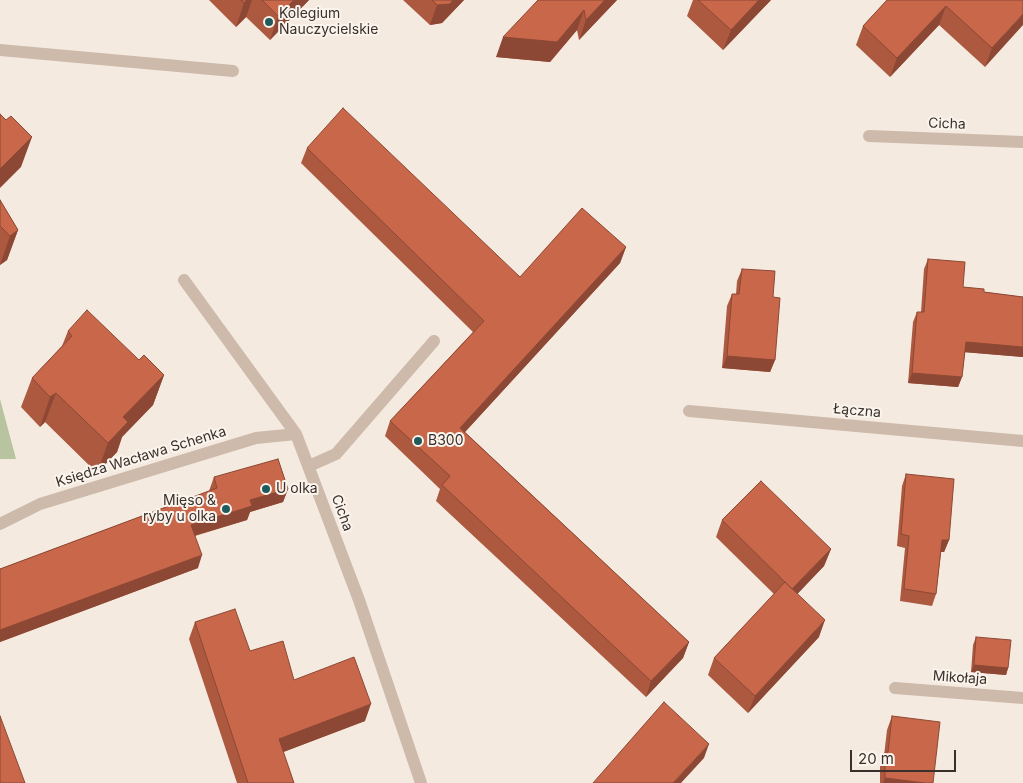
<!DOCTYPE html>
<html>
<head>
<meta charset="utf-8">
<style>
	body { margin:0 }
	#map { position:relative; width:1023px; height:783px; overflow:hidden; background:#f4eae0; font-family:Inter,sans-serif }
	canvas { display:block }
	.scale { position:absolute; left:850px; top:750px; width:106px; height:22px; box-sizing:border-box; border:2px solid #3a2f2a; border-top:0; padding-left:6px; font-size:15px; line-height:18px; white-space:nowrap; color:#3a2f2a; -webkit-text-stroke:4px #fbf4ed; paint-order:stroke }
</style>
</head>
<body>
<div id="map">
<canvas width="1023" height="783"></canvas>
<div class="scale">20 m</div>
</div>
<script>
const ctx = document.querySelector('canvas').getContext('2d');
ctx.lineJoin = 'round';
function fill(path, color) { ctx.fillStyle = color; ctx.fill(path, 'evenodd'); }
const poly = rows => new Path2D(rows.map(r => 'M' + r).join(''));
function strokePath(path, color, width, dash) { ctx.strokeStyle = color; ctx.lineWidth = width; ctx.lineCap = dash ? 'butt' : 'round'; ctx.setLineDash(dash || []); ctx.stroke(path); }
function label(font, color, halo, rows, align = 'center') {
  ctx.font = font + ' Inter,sans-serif'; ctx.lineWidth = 4; ctx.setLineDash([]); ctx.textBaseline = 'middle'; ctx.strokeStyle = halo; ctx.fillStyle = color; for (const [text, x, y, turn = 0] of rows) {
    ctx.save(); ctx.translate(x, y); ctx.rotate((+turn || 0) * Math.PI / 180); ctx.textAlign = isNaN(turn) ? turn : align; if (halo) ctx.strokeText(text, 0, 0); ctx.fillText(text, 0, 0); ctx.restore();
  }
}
fill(poly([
	[0,399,16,459,0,459]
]), '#b8c49f');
strokePath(poly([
	[0,50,233,71],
	[869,136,1023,142],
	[184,280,296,434,359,600,421,783],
	[689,411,1023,441],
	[309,466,336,454,434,341],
	[0,524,40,504,256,438,296,434],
	[895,688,1023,698]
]), '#cdbaab', 12);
fill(poly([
	[209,0,309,0,270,40,246,17,236,27],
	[403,0,464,0,442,23,430,25],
	[538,0,617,0,579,40,577,30,550,62,496,57],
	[693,0,771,0,723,50,687,16],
	[887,0,1023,0,985,67,939,25,890,77,856,45,863,26],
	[307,148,520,277,626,247,620,263,465,432,689,642,683,658,646,697,436,501,440,489,385,436,390,421,473,332,301,163],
	[0,200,18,230,7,260,0,265],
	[928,259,963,287,984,292,1023,297,1023,357,965,352,962,377,958,387,908,383,913,322,917,312,921,312,924,269],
	[742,269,773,297,775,360,770,372,722,368,727,306,732,294,736,294,737,281],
	[68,331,139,360,164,375,153,405,122,437,117,452,97,473,45,422,40,427,21,407,32,378,62,346],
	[906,474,949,540,944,552,941,552,936,594,932,606,900,601,905,548,897,546,902,486],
	[214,477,288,489,283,502,250,512,247,520,195,536,198,568,0,642,0,569,209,491],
	[722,520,831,549,824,566,797,594,819,637,748,713,708,675,714,658,774,594,716,537],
	[195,622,250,651,294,680,365,721,283,752,294,783,237,783,189,639],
	[976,637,1008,668,1006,675,971,672,973,645],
	[892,716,933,783,880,783,880,766,884,756,887,730]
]), '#ac5940');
fill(poly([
	[247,0,252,0,246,17,236,27,244,3],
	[294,0,309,0,270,40,278,16],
	[453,0,464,0,442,23,430,25,437,5],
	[605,0,617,0,579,40,586,20],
	[759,0,771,0,723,50,731,30],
	[946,6,939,25,890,77,897,58],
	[584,10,577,30,550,62,496,57,503,37],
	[1023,14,1023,25,985,67,992,48],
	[32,137,21,167,0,188,0,169],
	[18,230,7,260,0,265,10,236],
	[626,247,620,263,454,444,460,428],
	[966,342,1023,347,1023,357,962,352],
	[727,356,775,360,770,372,722,368],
	[912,373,962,377,958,387,908,383],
	[164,375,153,405,122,437,117,452,97,473,108,443,123,417],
	[56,393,45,422,40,427,50,397],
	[288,489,283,502,250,512,247,520,186,538,191,525,250,500],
	[942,540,949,540,944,552,938,551],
	[831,549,824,566,786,606,792,589],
	[202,555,198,568,0,642,0,630],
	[825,620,819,637,748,713,755,696],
	[689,642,683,658,646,697,651,681],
	[974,665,1008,668,1006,675,971,672],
	[371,704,365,721,273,756,279,739],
	[709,744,704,758,681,783,673,783],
	[885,778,925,783,883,783]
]), '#8c4834');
const building = poly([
	[241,0,247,0,244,3,241,0],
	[262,0,294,0,278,16,262,0],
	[432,0,453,0,450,4,437,5,432,0],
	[538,0,605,0,586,20,584,10,557,42,503,37,538,0],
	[698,0,759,0,731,30,698,0],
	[887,0,1023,0,1023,14,992,48,946,6,897,58,863,26,887,0],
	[343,108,520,277,582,208,626,247,460,428,689,642,651,681,442,485,450,476,390,421,484,321,307,148,343,108],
	[0,114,6,120,11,116,32,137,0,169,0,114],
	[0,200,18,230,10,236,0,226,0,200],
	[928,259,965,262,963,287,984,289,984,292,1023,297,1023,347,966,342,962,377,912,373,917,312,924,312,928,259],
	[742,269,775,271,773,297,780,298,775,360,727,356,732,294,739,294,742,269],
	[87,310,139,360,144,355,164,375,123,417,128,422,108,443,56,393,50,397,32,378,72,336,68,331,87,310],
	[278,459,288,489,250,500,252,506,191,525,202,555,0,630,0,569,217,488,214,477,278,459],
	[906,474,954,479,949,540,942,540,936,594,904,589,909,536,901,534,906,474],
	[761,481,831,549,792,589,722,520,761,481],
	[785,582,825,620,755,696,714,658,785,582],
	[235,609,250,651,283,641,294,680,354,657,371,704,279,739,294,783,248,783,195,622,235,609],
	[976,637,1011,640,1008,668,974,665,976,637],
	[664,702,709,744,673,783,593,783,664,702],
	[0,716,25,783,0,783,0,716],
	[892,716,940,722,933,783,925,783,885,778,885,752,888,752,892,716]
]);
fill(building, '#c8674a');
strokePath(building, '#8c4834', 1);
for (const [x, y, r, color] of [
	[269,22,5,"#1f5a5d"],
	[418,441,5,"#1f5a5d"],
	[266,489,5,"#1f5a5d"],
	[226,509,5,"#1f5a5d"]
]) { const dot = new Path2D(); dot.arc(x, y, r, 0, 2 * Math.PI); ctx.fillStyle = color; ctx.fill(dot); strokePath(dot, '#fbf4ed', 2); }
label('14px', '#3a2f2a', '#fbf4ed', [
	["Kolegium",279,14],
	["Nauczycielskie",279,30],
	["B300",428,441],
	["U olka",276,489],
	["Mięso &",216,501,"right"],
	["ryby u olka",216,517,"right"]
], 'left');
label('14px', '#3a2f2a', '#fbf4ed', [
	["Cicha",947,124,2],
	["Łączna",857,411,5],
	["Księdza Wacława Schenka",141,457,-17],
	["Cicha",342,513,70],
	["Mikołaja",960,678,4]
]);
</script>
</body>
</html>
